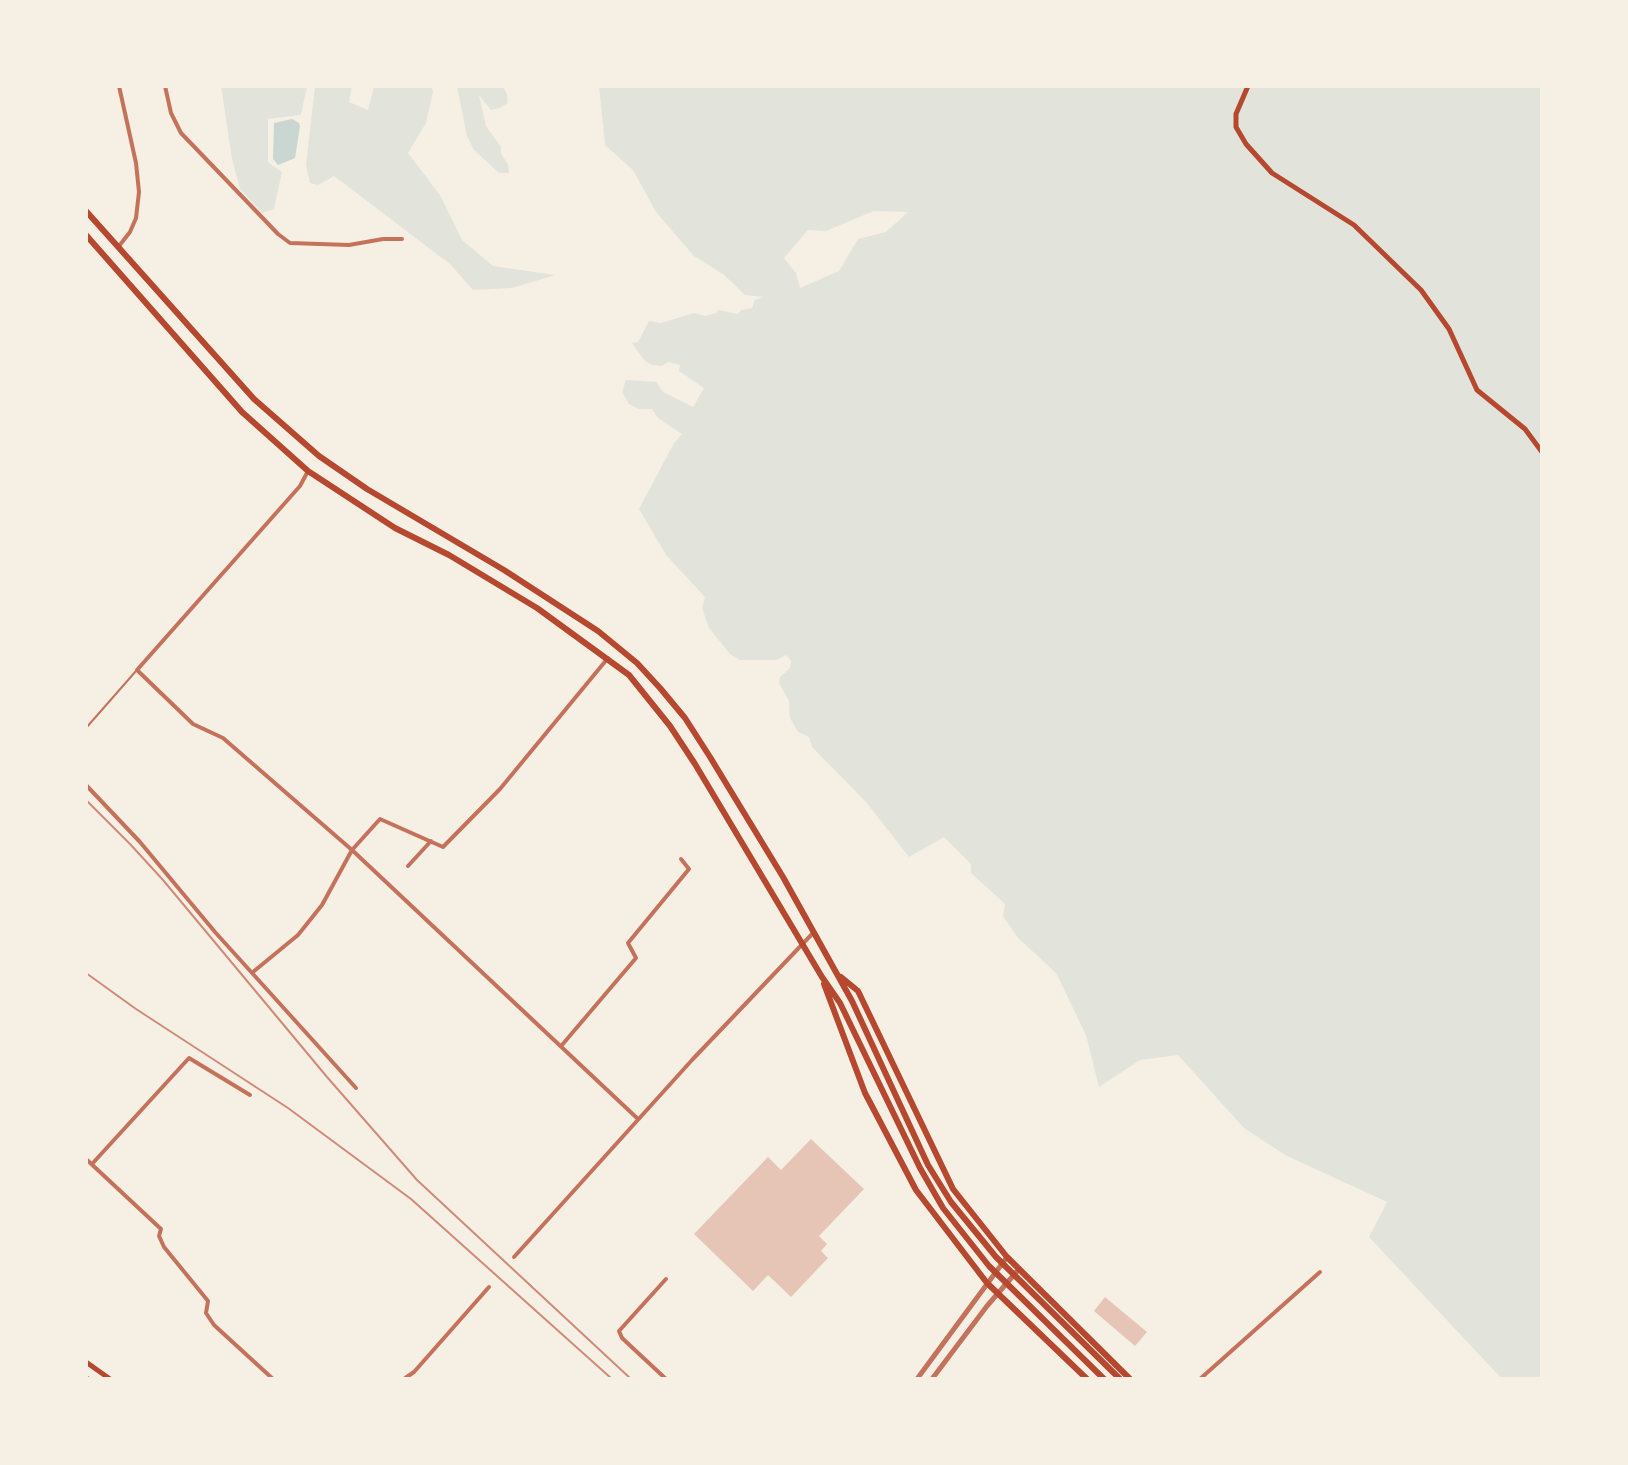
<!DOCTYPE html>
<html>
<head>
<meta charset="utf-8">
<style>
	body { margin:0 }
	#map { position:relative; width:1628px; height:1465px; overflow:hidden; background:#f6efe4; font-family:"Fira Sans",sans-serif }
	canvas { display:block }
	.frame { position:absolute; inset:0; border:88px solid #f6efe4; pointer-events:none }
</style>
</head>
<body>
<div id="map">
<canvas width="1628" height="1465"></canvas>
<div class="frame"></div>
</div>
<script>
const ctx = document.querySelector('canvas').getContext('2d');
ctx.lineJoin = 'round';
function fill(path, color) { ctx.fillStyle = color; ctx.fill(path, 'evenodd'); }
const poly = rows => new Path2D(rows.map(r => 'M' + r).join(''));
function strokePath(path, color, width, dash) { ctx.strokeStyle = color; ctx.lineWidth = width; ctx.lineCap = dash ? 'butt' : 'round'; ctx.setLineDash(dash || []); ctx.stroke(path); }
fill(poly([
	[221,86,307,86,301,115,268,119,268,162,282,172,274,209,262,213,240,189,232,159],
	[315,86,352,86,349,102,368,110,374,86,431,86,433,92,426,123,408,153,440,195,462,240,493,266,555,275,512,288,473,290,450,264,334,176,318,185,310,183,306,165],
	[457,86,503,86,507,94,508,103,499,108,491,110,479,95,486,126,501,147,501,153,508,165,509,173,499,173,474,150,467,136],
	[599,86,1542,86,1542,1379,1502,1379,1369,1237,1387,1202,1285,1155,1244,1128,1178,1055,1140,1060,1099,1087,1086,1035,1056,973,1018,938,1003,916,1005,904,971,873,971,864,944,837,909,857,866,802,812,747,809,737,798,732,790,718,789,701,779,683,780,677,790,668,791,661,786,655,777,660,740,660,730,654,709,628,702,608,705,597,666,555,639,509,674,443,682,434,658,418,652,409,639,409,629,404,622,392,626,380,656,382,663,392,693,407,704,388,679,371,680,365,668,362,662,366,652,365,644,360,632,343,638,342,649,321,661,323,694,313,705,316,716,313,718,310,738,314,741,310,752,308,755,300,763,297,745,295,723,274,694,256,656,212,633,170,605,145],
	[874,211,908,212,886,232,858,239,839,271,800,288,796,273,784,258,808,230,826,231]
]), '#e2e4dc');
fill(poly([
	[292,119,299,123,300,126,295,158,278,165,273,159,274,123]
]), '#c9d6d2');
fill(poly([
	[811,1139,864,1189,819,1236,827,1244,821,1251,828,1258,791,1297,768,1275,753,1291,694,1234,768,1157,781,1170],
	[1105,1297,1147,1332,1135,1346,1094,1311]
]), '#e6c5b7');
strokePath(poly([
	[86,728,136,671]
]), '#c5725c', 2);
strokePath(poly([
	[119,86,136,163,139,192,136,218,130,232,119,246],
	[165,86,171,113,181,133,278,234,290,243,349,245,383,239,402,239],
	[308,471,300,486,137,670,193,724,223,738,352,850,638,1119],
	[86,785,140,842,215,932,356,1088],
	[408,866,431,841],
	[253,972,298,935,322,905,352,850,380,819,443,847,500,789,608,658],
	[562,1045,636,958,628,943,689,869,681,859],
	[86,1159,161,1229,159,1236,164,1247,208,1301,206,1313,214,1325,273,1379],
	[92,1164,189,1058,250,1095],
	[514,1257,692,1060,813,933],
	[404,1379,414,1372,489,1287],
	[666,1379,622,1338,619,1331,666,1279],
	[1200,1379,1320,1272]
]), '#c5725c', 4);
strokePath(poly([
	[917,1379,1007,1257],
	[932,1379,987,1306,1019,1269]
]), '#c5725c', 5);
strokePath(poly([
	[1248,86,1236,114,1236,127,1246,144,1272,173,1354,225,1421,290,1449,329,1477,390,1525,429,1542,452],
	[86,1362,110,1379],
	[86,1378,88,1379]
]), '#b5482f', 5);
strokePath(poly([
	[86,211,254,399,319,456,367,489,504,570,598,631,637,663,660,688,685,718,710,757,783,877,852,1001,928,1165,951,1202,996,1257,1120,1379],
	[86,235,242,412,308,471,395,528,449,555,537,608,629,675,670,726,695,764,822,977,840,1003,920,1168,943,1208,989,1266,1104,1379],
	[841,977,858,991,953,1189,1007,1257,1130,1379],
	[824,984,865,1093,916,1190,987,1283,1087,1379]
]), '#b5482f', 6);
strokePath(poly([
	[86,800,130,844,163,880,327,1077,417,1180,631,1379],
	[86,973,136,1009,288,1108,411,1199,612,1379]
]), '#cf8b77', 2);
</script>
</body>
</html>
